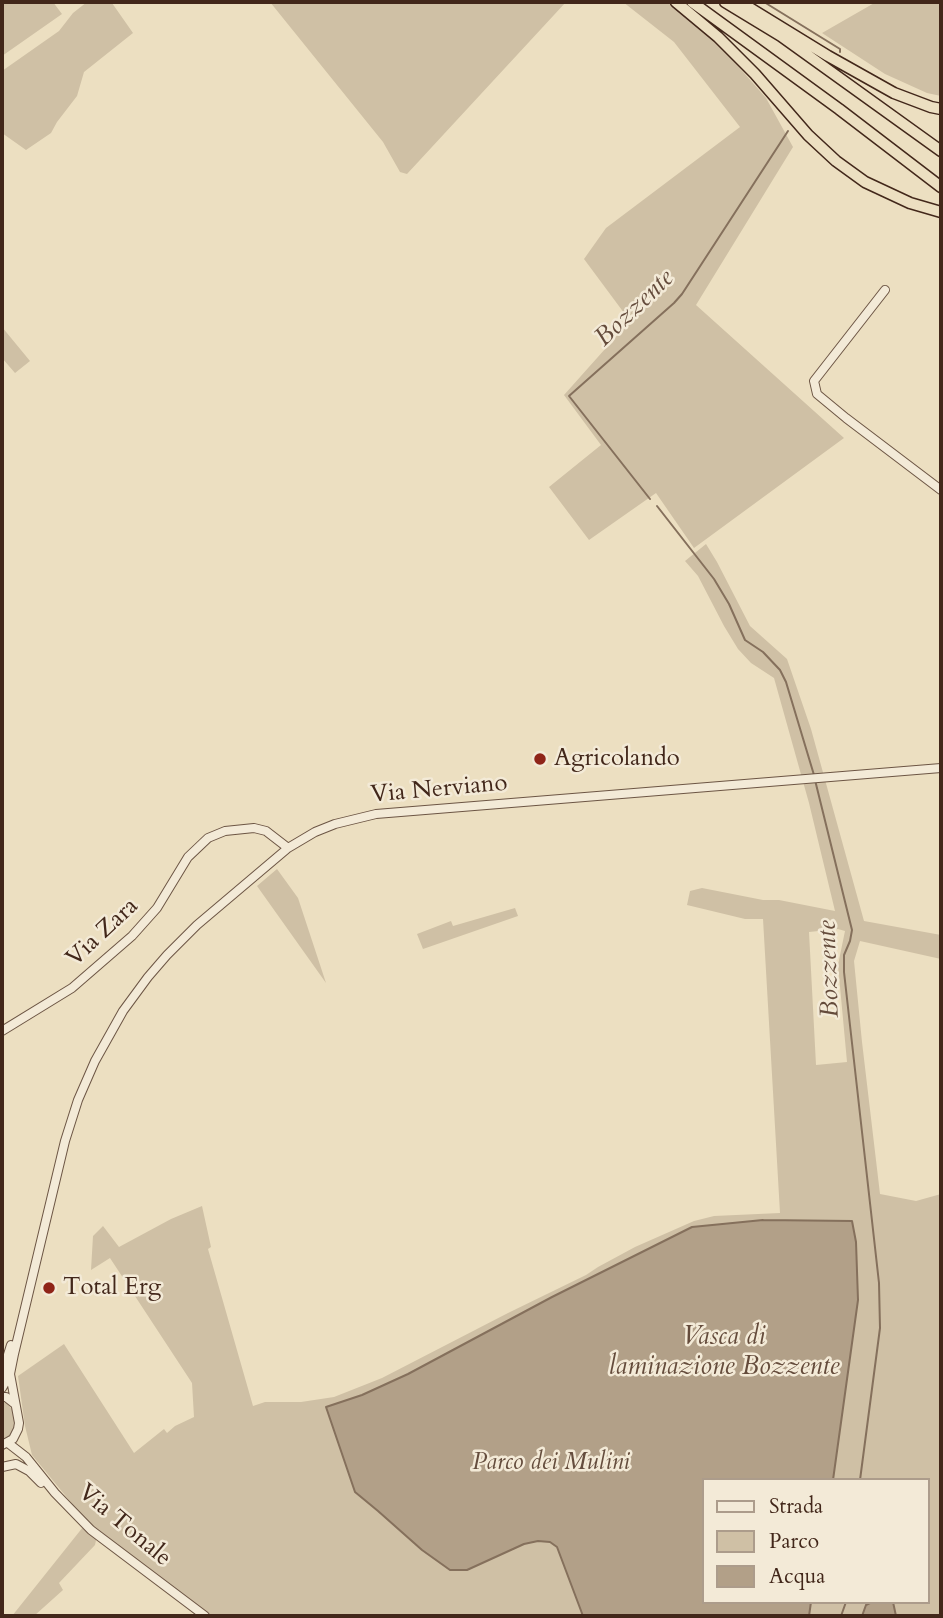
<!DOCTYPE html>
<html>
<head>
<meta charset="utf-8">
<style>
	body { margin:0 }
	#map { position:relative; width:943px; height:1618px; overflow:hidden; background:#ecdfc1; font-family:Cardo,serif }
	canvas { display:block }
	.frame { position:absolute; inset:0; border:4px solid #42271a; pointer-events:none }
	.legend { position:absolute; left:702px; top:1478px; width:228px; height:126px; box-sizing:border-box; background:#f3ead7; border:2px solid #ac9c8b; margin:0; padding:9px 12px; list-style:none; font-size:21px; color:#42271a }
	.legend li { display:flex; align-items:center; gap:14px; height:35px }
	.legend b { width:35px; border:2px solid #ac9c8b }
</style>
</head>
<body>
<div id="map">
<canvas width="943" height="1618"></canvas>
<div class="frame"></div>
<ul class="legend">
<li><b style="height:9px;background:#f3ead7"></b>Strada</li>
<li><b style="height:19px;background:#cfc0a5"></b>Parco</li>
<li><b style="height:19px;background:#b2a088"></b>Acqua</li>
</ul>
</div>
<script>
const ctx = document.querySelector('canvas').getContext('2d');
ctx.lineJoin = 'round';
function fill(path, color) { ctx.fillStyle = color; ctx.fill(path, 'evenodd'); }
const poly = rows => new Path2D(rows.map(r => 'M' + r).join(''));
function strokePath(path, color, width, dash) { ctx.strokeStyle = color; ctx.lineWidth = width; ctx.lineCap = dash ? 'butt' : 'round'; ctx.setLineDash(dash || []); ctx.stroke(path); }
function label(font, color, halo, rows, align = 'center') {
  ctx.font = font + ' Cardo,serif'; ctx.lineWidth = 5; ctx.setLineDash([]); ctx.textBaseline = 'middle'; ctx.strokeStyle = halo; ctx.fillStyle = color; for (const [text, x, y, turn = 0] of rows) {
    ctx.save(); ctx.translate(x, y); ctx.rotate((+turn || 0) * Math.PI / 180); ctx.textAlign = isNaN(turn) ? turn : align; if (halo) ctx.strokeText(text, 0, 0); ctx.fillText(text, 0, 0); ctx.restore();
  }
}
fill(poly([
	[2,2,53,2,62,14,2,56],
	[87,2,114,2,112,3,133,33,84,72,77,96,57,122,51,133,26,150,2,133,2,71,59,31,73,13],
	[270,2,566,2,407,174,400,172,383,142],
	[623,2,667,2,710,34,766,98,793,147,696,305,844,438,694,548,656,493,589,540,549,487,601,445,564,395,630,321,584,259,606,228,740,127,674,42],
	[876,2,941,2,941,96,927,93,885,74,822,33],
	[2,327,30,361,15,373,2,358],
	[706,544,717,562,750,626,787,659,811,729,864,921,941,935,941,959,860,941,854,961,862,1042,880,1194,916,1201,941,1194,941,1616,208,1616,98,1531,95,1545,59,1583,63,1590,34,1616,12,1616,87,1522,32,1455,25,1426,18,1376,64,1344,134,1453,164,1429,167,1433,175,1426,194,1417,192,1383,110,1258,91,1270,93,1236,103,1226,119,1247,171,1219,202,1206,211,1247,208,1249,253,1406,265,1402,301,1402,334,1397,382,1378,508,1313,586,1275,598,1267,635,1247,694,1221,714,1216,780,1213,763,919,745,919,687,905,690,891,702,888,763,900,779,900,835,911,809,803,774,678,751,663,738,649,724,626,698,576,685,561],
	[838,929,845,931,838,965,847,1062,816,1065,809,932],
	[703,1480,927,1480,927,1602,703,1602],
	[277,869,298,898,326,983,257,886],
	[515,908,518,916,423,949,417,934,451,921,453,926],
	[2,1402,7,1403,14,1412,15,1424,14,1431,11,1435,6,1438,2,1438]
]), '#cfc0a5');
const water = poly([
	[763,1220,852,1221,856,1242,858,1300,833,1480,703,1480,703,1602,811,1602,809,1616,583,1616,557,1547,550,1542,538,1541,524,1544,467,1570,450,1570,422,1550,378,1511,355,1492,326,1407,362,1395,408,1374,552,1297,692,1227,763,1220],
	[872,1602,893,1602,896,1616,862,1616,866,1605,872,1602]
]);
fill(water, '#b2a088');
strokePath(water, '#85705c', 2);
strokePath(poly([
	[764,2,840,49,840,52],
	[650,499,569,396,674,303,682,294,788,131],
	[657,506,714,579,729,604,745,640,763,652,780,670,786,682,814,775],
	[815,780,852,930,850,941,844,955,844,972,879,1283,880,1328,860,1480],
	[841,1616,846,1602]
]), '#85705c', 2);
const minor = poly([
	[885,290,814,381,817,394,846,418,941,490],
	[2,1031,72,988,132,936,157,908,188,857,208,838,225,831,254,828,266,831,288,848],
	[2,1374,11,1345],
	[2,1388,10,1374],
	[2,1397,6,1397,15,1404],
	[8,1443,26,1457,55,1493,91,1530,205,1616],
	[2,1445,13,1439,18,1429,19,1423,10,1374,14,1354,65,1141,78,1100,95,1061,123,1011,148,977,167,955,197,925,288,848,315,832,335,824,376,814,941,768],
	[2,1467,16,1464,29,1471,41,1483]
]);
const highway = poly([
	[676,2,718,37,755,74,808,135,836,161,865,182,910,203,941,212],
	[692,2,839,109,941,187],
	[725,2,781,36,941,151],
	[740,2,828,56,894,93,931,107,941,109]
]);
strokePath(minor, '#6c5544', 10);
strokePath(highway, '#42271a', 13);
strokePath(minor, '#f3ead7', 8);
strokePath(highway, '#ecdfc1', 10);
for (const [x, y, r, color] of [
	[540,759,7,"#8f2418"],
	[49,1288,7,"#8f2418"]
]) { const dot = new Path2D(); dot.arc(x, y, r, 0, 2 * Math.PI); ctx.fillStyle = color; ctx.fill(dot); strokePath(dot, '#f3ead7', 2.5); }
label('24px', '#42271a', '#f3ead7', [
	["Agricolando",554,759],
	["Total Erg",63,1288]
], 'left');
label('24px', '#42271a', '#f3ead7', [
	["Via Nerviano",439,790,-5],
	["Via Zara",103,933,-43],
	["Via Tonale",124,1526,40]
]);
label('italic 24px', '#654d3d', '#f3ead7', [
	["Parco dei Mulini",551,1463]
]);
label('italic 26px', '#644b3b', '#f3ead7', [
	["Bozzente",635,309,-44],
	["Bozzente",830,969,-92],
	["Vasca di",724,1338],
	["laminazione Bozzente",724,1368]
]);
</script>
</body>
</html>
